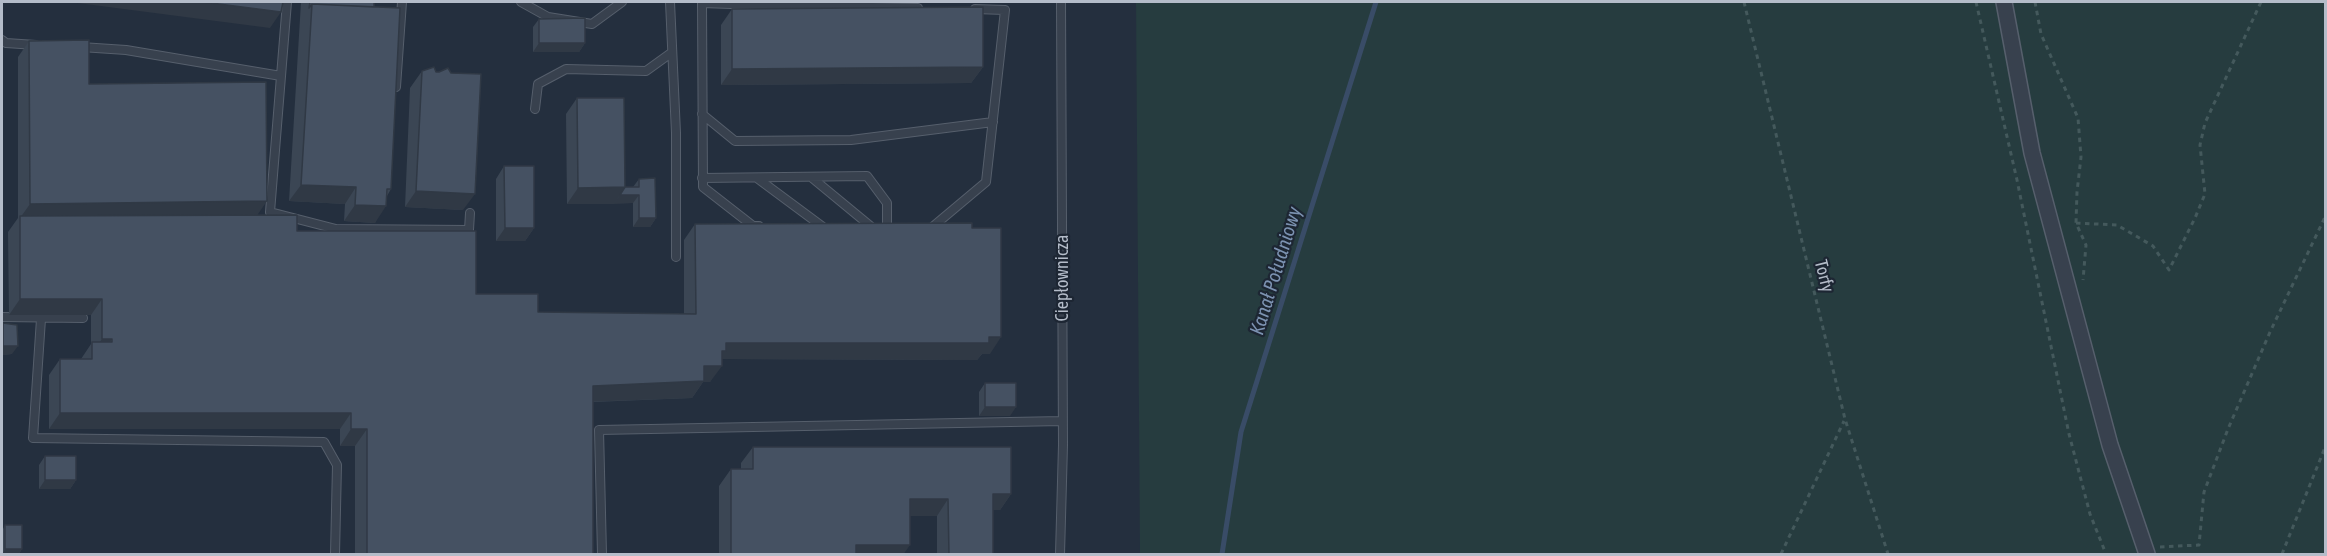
<!DOCTYPE html>
<html>
<head>
<meta charset="utf-8">
<style>
	body { margin:0 }
	#map { position:relative; width:2327px; height:556px; overflow:hidden; background:#242f3e; font-family:"Asap Condensed",sans-serif }
	canvas { display:block }
	.frame { position:absolute; inset:0; border:3px solid #b4bcc9; pointer-events:none }
</style>
</head>
<body>
<div id="map">
<canvas width="2327" height="556"></canvas>
<div class="frame"></div>
</div>
<script>
const ctx = document.querySelector('canvas').getContext('2d');
ctx.lineJoin = 'round';
function fill(path, color) { ctx.fillStyle = color; ctx.fill(path, 'evenodd'); }
const poly = rows => new Path2D(rows.map(r => 'M' + r).join(''));
function strokePath(path, color, width, dash) { ctx.strokeStyle = color; ctx.lineWidth = width; ctx.lineCap = dash ? 'butt' : 'round'; ctx.setLineDash(dash || []); ctx.stroke(path); }
function label(font, color, halo, rows, align = 'center') {
  ctx.font = font + ' "Asap Condensed",sans-serif'; ctx.lineWidth = 4.5; ctx.setLineDash([]); ctx.textBaseline = 'middle'; ctx.strokeStyle = halo; ctx.fillStyle = color; for (const [text, x, y, turn = 0] of rows) {
    ctx.save(); ctx.translate(x, y); ctx.rotate((+turn || 0) * Math.PI / 180); ctx.textAlign = isNaN(turn) ? turn : align; if (halo) ctx.strokeText(text, 0, 0); ctx.fillText(text, 0, 0); ctx.restore();
  }
}
fill(poly([
	[1136,2,2325,2,2325,554,1140,554]
]), '#263c3f');
strokePath(poly([
	[1222,554,1241,432,1376,2]
]), '#394c67', 5);
const lane = poly([
	[287,2,270,212,336,229,469,230,470,213],
	[521,2,548,17,592,24,622,2],
	[670,2,676,133,676,257],
	[702,2,702,3,731,4,731,2],
	[702,3,703,187,753,226,759,226],
	[731,4,918,8],
	[2,40,6,43,36,45],
	[81,47,126,50,281,76],
	[396,87,402,2],
	[535,109,538,84,566,69,646,71,671,53],
	[702,114,735,141,851,140,993,122],
	[811,177,874,229],
	[702,178,867,176,887,203,887,229],
	[757,178,823,227],
	[930,229,986,182,1005,10,975,9],
	[2,317,83,318],
	[41,319,33,438,324,442,337,465,335,554],
	[602,554,599,430,1062,421],
	[1060,554,1063,445,1061,2]
]);
const street = poly([
	[2004,2,2032,153,2110,445,2147,554]
]);
strokePath(lane, '#565f6c', 10);
strokePath(street, '#565f6c', 18);
strokePath(poly([
	[1744,2,1845,419,1888,554],
	[1976,2,2017,180,2069,434,2090,514,2106,554],
	[2035,2,2041,34,2078,118,2081,157,2077,192,2076,223,2086,245,2083,280],
	[2076,223,2117,225,2153,246,2169,270,2195,218,2205,194,2200,145,2205,123,2261,2],
	[2160,547,2199,545,2204,492,2228,429,2270,332,2326,215],
	[1781,554,1844,421],
	[2282,554,2326,445]
]), '#44595c', 3, [4.5, 4.5]);
strokePath(lane, '#38414e', 8);
strokePath(street, '#38414e', 15);
fill(poly([
	[301,2,374,2,391,189,387,196,375,223,344,221,345,204,289,201],
	[732,9,983,67,971,83,721,85,721,25],
	[539,19,585,43,579,52,533,52,533,27],
	[29,41,89,84,257,216,297,231,476,294,538,312,684,314,684,240,695,224,972,228,990,354,982,354,977,360,722,359,710,382,703,382,692,398,593,402,593,555,355,555,355,446,340,446,340,429,49,429,49,375,60,359,81,359,91,344,91,315,9,315,8,232,18,218,18,57],
	[422,71,463,210,405,207,410,88],
	[577,98,625,187,633,187,639,179,656,218,650,227,633,227,633,203,567,204,566,114],
	[504,166,534,228,525,241,496,241,496,179],
	[3,323,12,354,2,355,2,324],
	[985,383,1010,416,979,416,979,392],
	[753,447,1011,494,1000,510,993,510,993,555,937,555,937,516,910,516,903,555,719,555,719,486,731,469,741,469,741,463],
	[45,456,76,480,70,489,39,489,39,465],
	[5,525,22,549,18,555,2,555,2,531]
]), '#3b4654');
fill(poly([
	[70,2,203,2,281,12,270,28],
	[539,43,585,43,579,52,533,52],
	[983,67,971,83,721,85,732,69],
	[301,185,356,187,345,204,289,201],
	[625,187,614,204,567,204,578,188],
	[416,191,475,194,463,210,405,207],
	[620,195,639,195,633,203,614,204],
	[267,201,256,217,20,218,30,204],
	[355,205,386,206,375,223,344,221],
	[639,218,656,218,650,227,633,227],
	[505,228,534,228,525,241,496,241],
	[20,299,102,299,91,315,9,315],
	[1001,337,990,354,982,354,977,360,720,359,722,366,710,382,703,382,692,398,581,402,593,386,704,366,726,343],
	[102,339,112,339,101,355,92,353],
	[3,346,18,346,12,354,2,355,2,348],
	[985,407,1016,407,1010,416,979,416],
	[60,413,351,413,340,429,49,429],
	[351,429,367,429,355,446,340,446],
	[45,480,76,480,70,489,39,489],
	[993,494,1011,494,1000,510,982,510],
	[910,499,948,499,937,516,898,516],
	[856,545,910,545,903,555,849,555],
	[5,549,22,549,18,555,2,555]
]), '#303945');
const building = poly([
	[203,2,283,2,281,12,203,2],
	[310,2,374,2,374,7,312,4,309,8,310,2],
	[312,4,400,8,391,189,387,189,386,206,355,205,356,187,301,185,312,4],
	[983,7,983,67,732,69,732,9,983,7],
	[585,18,585,43,539,43,539,19,585,18],
	[89,40,89,84,266,82,267,201,30,204,29,41,89,40],
	[434,67,436,72,439,72,448,68,451,73,481,74,475,194,416,191,422,71,434,67],
	[577,98,624,98,625,187,578,188,577,98],
	[504,166,534,166,534,228,505,228,504,166],
	[655,178,656,218,639,218,639,195,620,195,625,187,639,187,639,179,655,178],
	[297,215,297,231,476,231,476,294,538,294,538,312,696,314,695,224,972,223,972,228,1001,228,1001,337,989,337,989,343,726,343,726,351,722,351,722,366,704,366,704,381,593,386,593,555,367,555,367,429,351,429,351,413,60,413,60,359,92,359,92,342,112,342,112,339,102,339,102,299,20,299,20,216,297,215],
	[3,323,17,325,18,346,3,346,3,323],
	[985,383,1016,383,1016,407,985,407,985,383],
	[753,447,1011,447,1011,494,993,494,993,555,949,555,948,499,910,499,910,545,856,545,856,555,731,555,731,469,753,469,753,447],
	[45,456,76,456,76,480,45,480,45,456],
	[5,525,22,525,22,549,5,549,5,525]
]);
fill(building, '#455162');
strokePath(building, '#303945', 1.5);
label('18px', '#b4bcc9', '#1d2633', [
	["Torfy",1824,276,76],
	["Ciepłownicza",1062,278,-90]
]);
label('italic 20px', '#7c92b1', '#1d2633', [
	["Kanał Południowy",1276,271,-73]
]);
</script>
</body>
</html>
